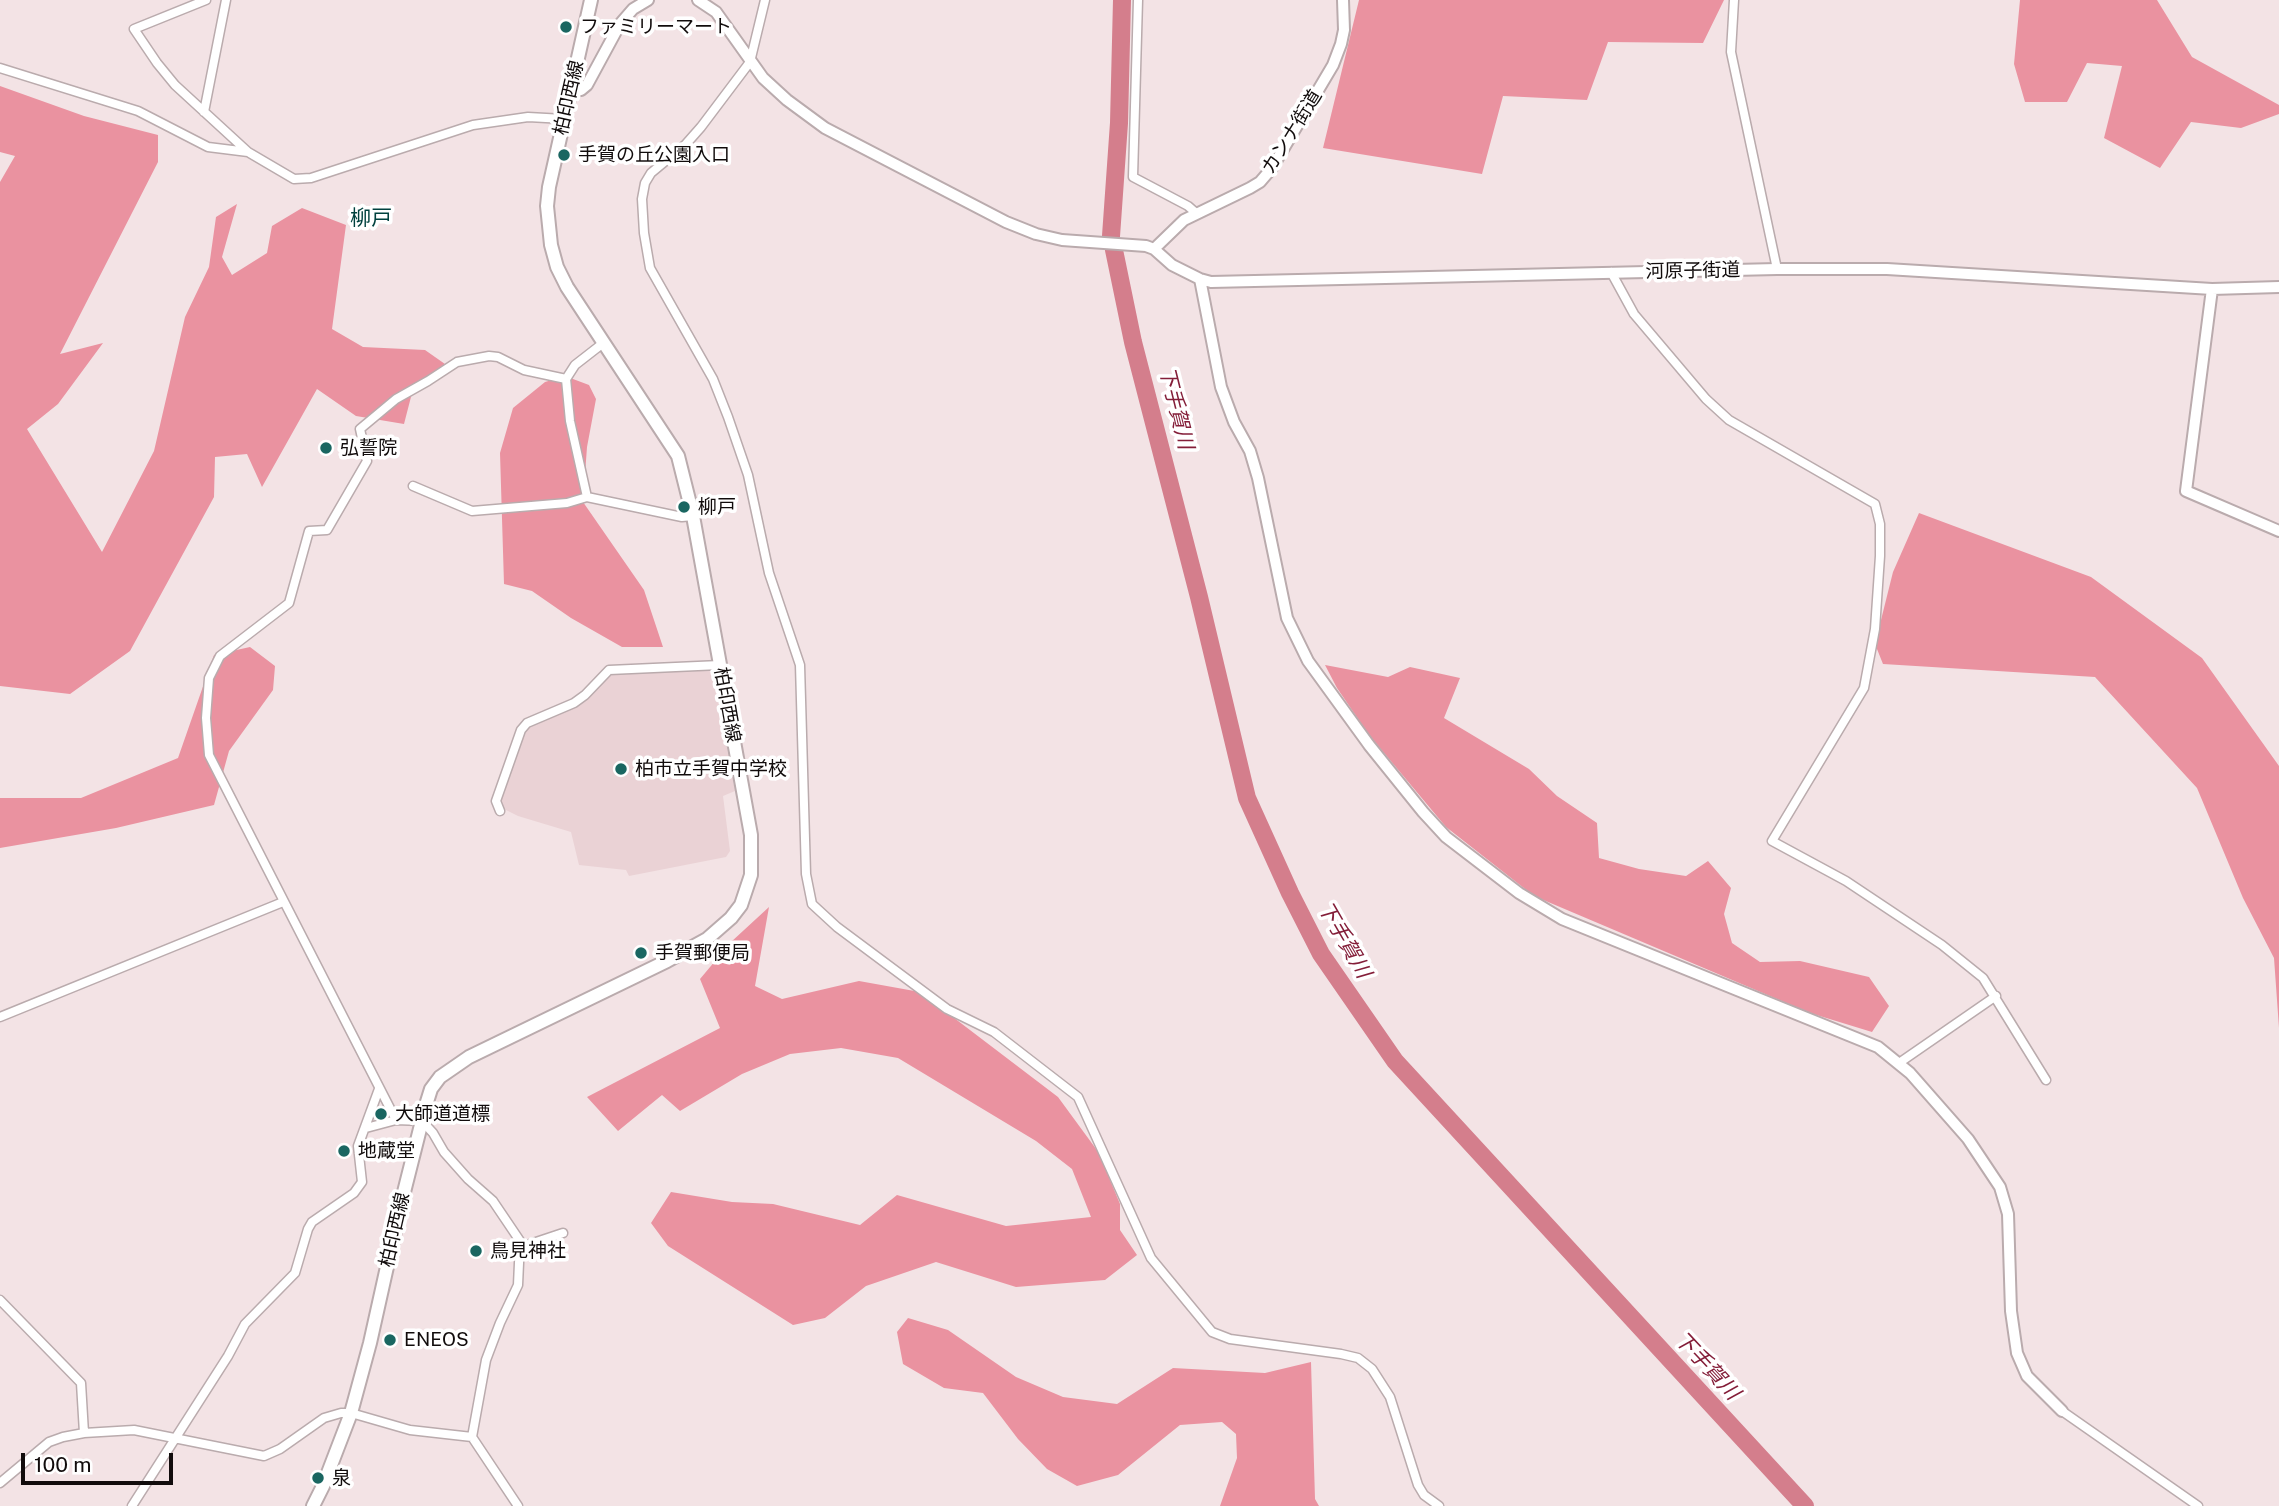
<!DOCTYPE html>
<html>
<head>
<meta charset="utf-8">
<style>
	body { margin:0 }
	#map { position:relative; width:2279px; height:1506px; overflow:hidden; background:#f3e3e5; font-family:"Public Sans",sans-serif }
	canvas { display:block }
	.scale { position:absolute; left:21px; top:1453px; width:152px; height:32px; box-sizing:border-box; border:4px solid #110c0c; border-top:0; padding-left:9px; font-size:21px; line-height:24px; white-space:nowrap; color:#110c0c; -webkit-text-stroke:5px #fff; paint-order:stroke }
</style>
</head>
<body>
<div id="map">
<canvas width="2279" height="1506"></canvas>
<div class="scale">100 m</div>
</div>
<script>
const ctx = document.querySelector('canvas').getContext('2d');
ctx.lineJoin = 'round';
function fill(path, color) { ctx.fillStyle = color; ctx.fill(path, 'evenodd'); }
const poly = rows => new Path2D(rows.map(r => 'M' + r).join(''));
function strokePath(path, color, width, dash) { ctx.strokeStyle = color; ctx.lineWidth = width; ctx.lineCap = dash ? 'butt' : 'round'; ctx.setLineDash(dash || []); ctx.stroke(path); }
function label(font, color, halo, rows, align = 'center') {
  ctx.font = font + ' "Public Sans","Noto Sans JP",sans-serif'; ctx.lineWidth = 7; ctx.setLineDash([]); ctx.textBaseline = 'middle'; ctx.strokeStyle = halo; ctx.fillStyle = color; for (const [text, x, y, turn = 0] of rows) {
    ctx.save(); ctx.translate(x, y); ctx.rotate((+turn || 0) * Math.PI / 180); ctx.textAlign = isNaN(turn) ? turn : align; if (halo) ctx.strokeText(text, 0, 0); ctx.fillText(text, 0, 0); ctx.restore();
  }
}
fill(poly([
	[707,669,713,674,735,791,723,796,730,851,726,857,629,876,626,870,579,865,571,832,518,816,502,808,500,802,526,729,537,721,571,708,606,676,614,673]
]), '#ead2d5');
fill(poly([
	[1359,0,1724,0,1703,43,1608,42,1587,100,1503,96,1482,174,1323,148],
	[2020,0,2157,0,2192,57,2279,105,2279,114,2241,128,2191,122,2160,168,2104,138,2122,66,2087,63,2067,102,2025,102,2014,64],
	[0,86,84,116,158,135,158,162,60,354,103,343,58,404,27,429,102,552,154,451,185,317,209,267,216,217,237,204,222,257,232,275,267,253,272,226,302,208,346,225,332,329,363,347,425,350,445,364,412,393,404,424,356,416,317,389,262,487,247,454,215,457,214,497,130,651,70,694,0,686,0,182,15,156,0,152],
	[565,376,589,385,596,399,587,447,583,502,644,590,663,647,622,647,571,618,532,591,504,584,500,453,513,408,545,382],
	[1919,513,2091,577,2202,658,2279,766,2279,1028,2274,958,2243,898,2197,788,2095,677,1883,664,1875,644,1893,572],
	[250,647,275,666,273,690,229,751,214,805,116,828,0,848,0,798,81,798,178,758,214,655],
	[1325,665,1388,677,1410,667,1460,678,1444,718,1529,769,1557,796,1597,823,1599,858,1639,869,1686,876,1708,861,1731,888,1724,914,1732,943,1760,962,1800,961,1869,977,1889,1006,1872,1032,1810,1013,1534,896,1446,827,1369,735,1337,688],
	[769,907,755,986,782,999,859,981,920,992,1058,1097,1099,1153,1120,1204,1120,1230,1137,1255,1105,1280,1016,1287,936,1262,866,1286,825,1318,793,1325,668,1246,651,1223,671,1192,732,1202,773,1204,860,1225,897,1195,1006,1226,1091,1217,1072,1169,1036,1141,898,1058,841,1048,790,1054,742,1074,680,1111,662,1095,618,1131,587,1097,720,1028,700,979,731,942],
	[908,1318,948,1330,1016,1377,1063,1397,1117,1404,1173,1368,1265,1373,1311,1362,1315,1499,1319,1506,1220,1506,1237,1458,1236,1434,1222,1422,1180,1425,1118,1475,1077,1486,1047,1469,1018,1439,983,1393,944,1388,903,1364,897,1332]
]), '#ea92a0');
strokePath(poly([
	[1111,236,1119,123,1122,0],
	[1114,250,1133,342,1199,597,1247,798,1290,893,1321,954,1395,1061,1805,1506]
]), '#d47e8c', 18);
const minor = poly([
	[206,0,134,29,157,63,175,85,248,152],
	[765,0,750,62,701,127,686,144,651,173,645,183,642,199,644,233,650,268,713,379,728,417,748,475,769,573,800,665,806,874,812,904,837,927,947,1009,994,1032,1078,1097,1151,1258,1212,1332,1230,1339,1341,1354,1358,1358,1372,1369,1390,1397,1418,1485,1424,1495,1439,1506],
	[1138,0,1133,177,1188,206,1196,213],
	[1734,0,1731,52,1777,269],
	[0,68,138,111,208,147,248,152,294,179,311,178,473,125,528,117,564,119],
	[204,112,226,0],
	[1611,272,1634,314,1706,399,1729,420,1875,504,1880,524,1880,556,1875,629,1864,688,1772,841,1846,881,1942,945,1983,978,2046,1080],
	[566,379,570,421,587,497],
	[413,486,472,511,567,503,587,497,682,517,693,516],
	[500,811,496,801,521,730,527,723,574,703,585,695,609,670,720,665],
	[0,1017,283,902],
	[1899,1063,1996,996],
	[396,1120,209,755,206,718,209,678,220,656,289,603,309,531,327,530,367,461,360,429,396,399,428,381,457,362,489,356,498,357,524,370,566,379,575,365,602,344],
	[366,1128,396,1120,422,1121,433,1133,444,1152,468,1179,493,1201,520,1241,518,1285,500,1323,486,1360,472,1437],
	[521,1247,563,1233],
	[0,1300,81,1383,84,1433],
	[2062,1411,2198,1506],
	[0,1483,49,1442,63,1437,84,1433,134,1430,264,1456,280,1449,324,1418,341,1413,351,1413,410,1430,472,1437,518,1506],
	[132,1506,228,1356,245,1324,295,1273,308,1229,312,1222,354,1193,362,1182,358,1146,379,1089]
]);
const tertiary = poly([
	[698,0,716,12,763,78,787,100,825,128,1006,222,1036,234,1062,240,1146,246,1154,249,1172,265,1200,279,1211,282,1777,269,1887,269,2212,289,2279,287],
	[571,91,581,90,587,85,620,24,633,9,648,0],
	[1154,249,1184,220,1250,188,1260,182,1272,168,1333,65,1341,44,1344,30,1343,0],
	[1200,279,1221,387,1234,422,1250,451,1258,478,1287,618,1308,661,1369,745,1423,812,1446,837,1519,893,1562,919,1878,1047,1910,1073,1968,1139,2000,1187,2008,1214,2011,1311,2017,1353,2027,1376,2062,1411],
	[2212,289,2186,491,2279,531]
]);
const secondary = poly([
	[313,1506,323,1486,351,1413,370,1343,401,1204,426,1105,431,1089,440,1077,469,1057,667,961,707,939,731,918,741,905,751,875,751,835,693,516,678,456,567,287,557,267,551,245,547,206,549,187,591,0]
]);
strokePath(minor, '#baabad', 11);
strokePath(tertiary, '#baabad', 14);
strokePath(secondary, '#baabad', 16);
strokePath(minor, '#fff', 8);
strokePath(tertiary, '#fff', 10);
strokePath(secondary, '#fff', 12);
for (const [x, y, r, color] of [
	[566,27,7,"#1a6661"],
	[564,155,7,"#1a6661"],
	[326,448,7,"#1a6661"],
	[684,507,7,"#1a6661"],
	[621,769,7,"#1a6661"],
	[641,953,7,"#1a6661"],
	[381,1114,7,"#1a6661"],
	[344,1151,7,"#1a6661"],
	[476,1251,7,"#1a6661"],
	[390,1340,7,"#1a6661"],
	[318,1478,7,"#1a6661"]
]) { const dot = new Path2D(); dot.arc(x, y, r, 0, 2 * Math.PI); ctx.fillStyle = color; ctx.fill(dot); strokePath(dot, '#fff', 2.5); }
label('19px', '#110c0c', '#fff', [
	["ファミリーマート",580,27],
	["手賀の丘公園入口",578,155],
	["弘誓院",340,448],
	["柳戸",698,507],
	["柏市立手賀中学校",635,769],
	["手賀郵便局",655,953],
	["大師道道標",395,1114],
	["地蔵堂",358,1151],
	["鳥見神社",490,1251],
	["ENEOS",404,1340],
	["泉",332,1478]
], 'left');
label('19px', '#110c0c', '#fff', [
	["柏印西線",569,98,-77],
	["カンナ街道",1292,132,-58],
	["河原子街道",1693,271,-1],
	["柏印西線",727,705,80],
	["柏印西線",395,1230,-77]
]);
label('21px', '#00413e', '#fff', [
	["柳戸",371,219]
]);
label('italic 21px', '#841e39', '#fff', [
	["下手賀川",1176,408,76],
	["下手賀川",1344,940,60],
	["下手賀川",1707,1366,47]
]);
</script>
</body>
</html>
